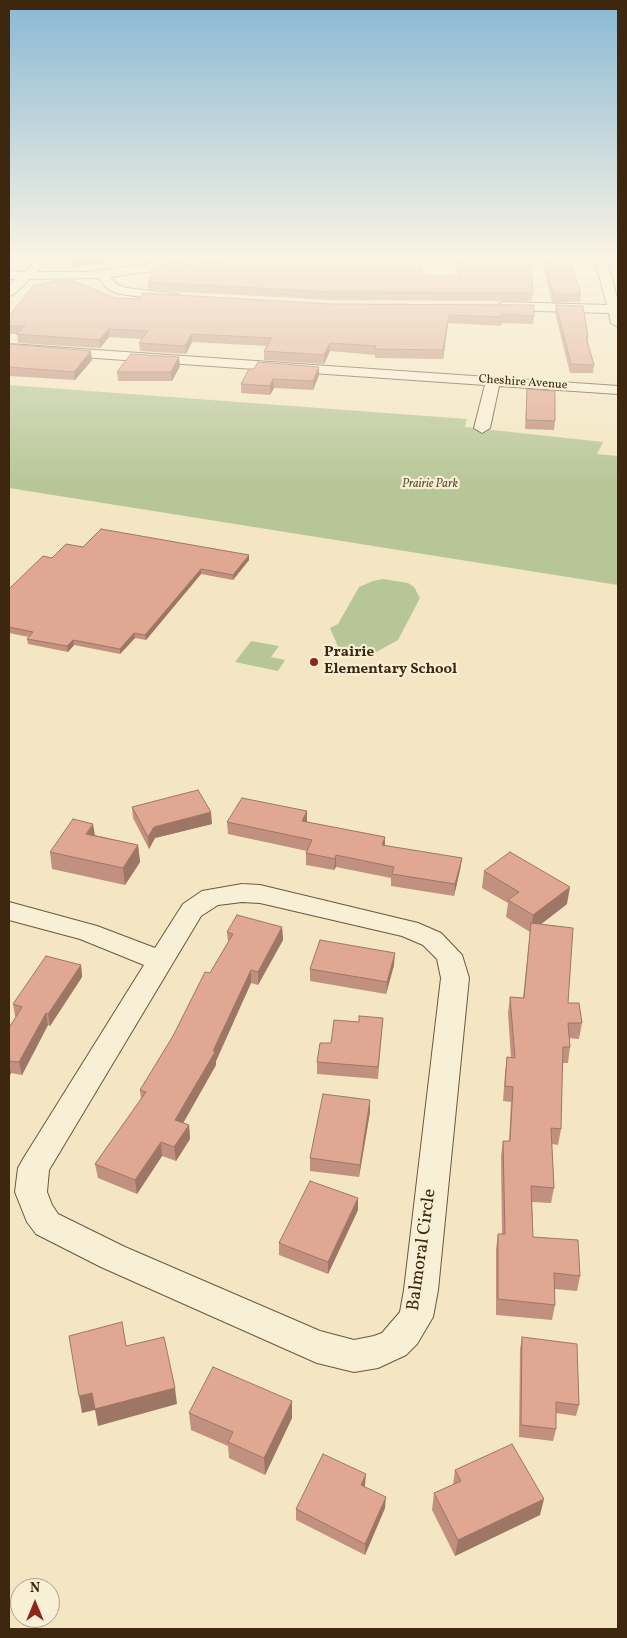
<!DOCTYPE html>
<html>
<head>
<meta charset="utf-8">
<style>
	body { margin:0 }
	#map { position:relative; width:627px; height:1638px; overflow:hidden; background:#f4e6c2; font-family:Vollkorn,serif }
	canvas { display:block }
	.frame { position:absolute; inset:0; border:10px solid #3d270f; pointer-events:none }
	.north { position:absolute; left:10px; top:1578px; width:50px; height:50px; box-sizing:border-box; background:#f8efd7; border:1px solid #ad9f87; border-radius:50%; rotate:0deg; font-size:14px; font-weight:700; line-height:20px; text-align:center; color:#3d270f }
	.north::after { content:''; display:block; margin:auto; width:18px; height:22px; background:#8f2418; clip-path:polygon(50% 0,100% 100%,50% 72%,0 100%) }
</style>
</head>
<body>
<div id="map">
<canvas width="627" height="1638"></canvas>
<div class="frame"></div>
<div class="north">N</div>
</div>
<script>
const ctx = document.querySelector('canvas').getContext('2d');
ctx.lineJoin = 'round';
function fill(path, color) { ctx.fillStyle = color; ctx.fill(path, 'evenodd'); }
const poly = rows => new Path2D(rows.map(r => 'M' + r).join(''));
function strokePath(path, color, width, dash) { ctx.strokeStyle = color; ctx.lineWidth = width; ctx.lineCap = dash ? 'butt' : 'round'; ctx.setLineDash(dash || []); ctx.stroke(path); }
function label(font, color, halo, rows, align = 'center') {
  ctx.font = font + ' Vollkorn,serif'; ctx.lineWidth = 4.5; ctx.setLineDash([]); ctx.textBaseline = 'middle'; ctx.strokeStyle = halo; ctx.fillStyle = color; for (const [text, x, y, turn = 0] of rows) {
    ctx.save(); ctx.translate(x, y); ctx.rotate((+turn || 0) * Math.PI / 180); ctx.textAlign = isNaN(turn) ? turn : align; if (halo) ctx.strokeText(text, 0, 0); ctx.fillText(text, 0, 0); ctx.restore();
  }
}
fill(poly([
	[9,385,467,419,465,427,603,442,597,454,618,456,618,585,9,488],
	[383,579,408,583,414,587,420,598,398,640,369,656,339,649,330,628,338,624,359,587,373,581],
	[251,641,279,646,271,657,285,660,278,671,235,662]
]), '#b7c697');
const minor = poly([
	[39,257,52,257,37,272,87,272,202,257,231,257,225,261,110,277,117,284,126,288,178,294,180,297,178,300,174,301,120,294,109,290,98,278,30,279,13,295,9,296,9,285,16,279,9,279,9,271,24,272,39,257],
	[594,257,606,257,618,301,618,327,611,323,609,313,502,310,496,306,502,302,607,305,594,257],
	[9,344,618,386,618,394,499,386,490,428,482,433,474,428,485,385,9,352,9,344],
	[242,884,260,885,418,923,441,933,462,955,469,978,438,1290,433,1317,417,1344,406,1355,378,1368,354,1372,317,1363,101,1267,36,1234,27,1222,15,1192,18,1168,23,1159,144,965,80,939,9,920,9,902,97,926,155,948,183,904,202,891,242,884],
	[242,902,260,903,402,936,423,945,437,959,441,978,404,1290,400,1312,382,1333,374,1336,354,1340,320,1331,125,1247,58,1214,52,1205,47,1192,49,1170,201,916,218,905,242,902]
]);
strokePath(minor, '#6b573c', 2);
fill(minor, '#f8efd7');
fill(poly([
	[233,257,420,257,423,276,458,276,453,257,531,257,533,293,532,301,330,300,148,290,148,282,185,265],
	[542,257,569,257,581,294,580,302,552,302,542,261],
	[115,298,534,316,533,324,502,323,501,326,448,323,443,359,375,358,375,355,330,351,324,364,264,360,264,351,267,346,192,342,186,354,140,351,139,343,142,339,109,337,100,348,18,343,17,334,9,334,9,316],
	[556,305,588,337,588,342,594,365,593,373,570,373,555,313],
	[9,344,92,360,75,380,9,376],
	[180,366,172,381,118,381,117,372],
	[249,369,319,375,313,390,274,388,270,395,241,393,241,384],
	[527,389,555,421,554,430,525,429],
	[83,547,249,560,233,580,201,574,146,640,135,638,120,654,74,645,68,652,28,644,27,639,29,637,9,633,9,589,52,558],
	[132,807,212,824,155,838,149,849,133,818],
	[307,811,307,822,385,837,385,846,462,858,460,870,454,896,391,886,391,878,336,867,334,870,306,865,306,853,307,851,228,834,227,822],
	[95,835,138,845,140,862,125,885,52,869,50,852],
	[484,871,567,904,541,924,568,1003,582,1023,579,1039,569,1038,570,1047,568,1063,562,1063,561,1129,558,1145,552,1144,554,1188,551,1203,532,1202,533,1237,580,1276,577,1291,555,1289,555,1305,552,1320,496,1315,496,1249,498,1234,502,1234,501,1156,503,1141,509,1141,511,1102,503,1101,505,1073,507,1057,511,1058,508,1013,510,997,523,998,530,932,506,917,508,903,482,888],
	[282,927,283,940,258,985,251,983,216,1061,216,1065,183,1123,189,1125,190,1139,176,1161,162,1156,137,1194,98,1178,95,1164,141,1099,140,1090,173,1036,228,942,227,932],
	[81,965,82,977,50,1026,48,1025,22,1075,11,1073,9,1077,9,1028,16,1017,15,1016,13,1004],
	[394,965,386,994,310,981,310,969],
	[383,1018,378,1079,317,1074,317,1062,331,1043],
	[370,1100,370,1112,359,1177,310,1171,310,1158],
	[358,1210,328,1274,279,1255,279,1243],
	[522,1337,579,1405,576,1416,556,1413,556,1429,553,1441,519,1437,520,1349],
	[189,1413,292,1418,265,1475,229,1458,228,1446,191,1430],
	[455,1470,540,1515,455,1556,432,1510,434,1493,453,1485],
	[365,1485,365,1487,385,1508,365,1555,296,1520,296,1509]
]), '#c1907e');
fill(poly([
	[9,257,13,257,9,262],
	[93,257,104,257,105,264,72,267,71,259],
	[119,257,159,257,119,262],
	[161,257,173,257,173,259,162,260],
	[449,315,448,323,443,359,443,350],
	[109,329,109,337,100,348,99,340],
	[192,334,192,342,186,354,185,346],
	[330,343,330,351,324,364,324,355],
	[91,351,92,360,75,380,74,372],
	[179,357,180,366,172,381,171,372],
	[319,367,319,375,313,390,313,381],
	[273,379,274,388,270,395,270,386],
	[249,555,249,560,233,580,233,575],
	[201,569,201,574,146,640,145,635],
	[134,633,135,638,120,654,120,649],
	[73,640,74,645,68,652,67,646],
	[307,811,307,823,302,821],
	[211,812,212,824,155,838,149,849,148,837,154,827],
	[93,824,96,841,86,834],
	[385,837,385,848,382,845],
	[138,845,140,862,125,885,123,868],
	[336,855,336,867,334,870,335,859],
	[462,858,460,870,454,896,455,884],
	[570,887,567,904,531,932,533,915],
	[282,927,283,940,258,985,258,972],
	[395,953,394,965,386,994,387,982],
	[81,965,82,977,50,1026,48,1014],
	[251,970,251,983,216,1061,216,1065,177,1134,175,1120,213,1051],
	[46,1013,48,1025,22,1075,19,1062],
	[9,1061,11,1073,9,1077],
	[370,1100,370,1112,359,1177,360,1165],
	[189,1125,190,1139,176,1161,174,1147],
	[161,1142,162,1156,137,1194,135,1180],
	[358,1198,358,1210,328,1274,328,1262],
	[175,1388,177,1404,98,1426,95,1410,82,1413,79,1396,92,1393],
	[292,1401,292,1418,265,1475,264,1458],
	[366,1474,365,1485,360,1496,361,1485],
	[386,1497,385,1508,365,1555,365,1544],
	[544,1499,540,1515,455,1556,458,1540]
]), '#9d7666');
const building = poly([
	[73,257,93,257,71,259,73,257],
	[234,257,420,257,423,276,460,276,455,257,531,257,533,293,330,292,148,282,156,265,182,261,185,265,234,257],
	[544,257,569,257,581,294,553,294,544,257],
	[66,278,115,298,140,299,143,293,330,304,534,305,534,316,502,314,502,317,449,315,443,350,375,349,376,346,330,343,324,355,264,351,272,338,192,334,185,346,139,343,148,331,109,329,99,340,16,334,25,326,9,326,9,316,33,286,66,278],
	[556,305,583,306,588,337,586,337,594,365,571,364,556,305],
	[9,344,91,351,74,372,9,367,9,344],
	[131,354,179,357,171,372,117,372,131,354],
	[258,362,319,367,313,381,273,379,270,386,241,384,249,369,254,369,258,362],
	[527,389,555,391,555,421,526,420,527,389],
	[101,529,249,555,233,575,201,569,145,635,134,633,120,649,73,640,67,646,27,639,33,632,9,627,9,589,43,556,52,558,66,544,83,547,101,529],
	[198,790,211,812,154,827,148,837,132,807,198,790],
	[242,798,307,811,302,821,385,837,382,845,462,858,455,884,392,874,394,867,336,855,335,859,306,853,312,840,227,822,242,798],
	[73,819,93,824,86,834,138,845,123,868,50,852,73,819],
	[510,852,570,887,533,915,508,900,519,892,484,871,510,852],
	[237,915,282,927,258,972,251,970,213,1051,215,1052,175,1120,189,1125,174,1147,161,1142,135,1180,95,1164,146,1092,140,1090,173,1036,205,972,210,973,233,934,227,932,237,915],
	[531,923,573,928,568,1003,579,1003,582,1023,568,1023,570,1047,563,1047,561,1129,551,1128,554,1188,531,1186,533,1237,578,1240,580,1276,554,1273,555,1305,498,1299,498,1234,505,1234,503,1141,510,1141,513,1087,505,1086,507,1057,515,1058,510,997,524,998,531,923],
	[320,940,395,953,387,982,310,969,320,940],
	[46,956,81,965,48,1014,46,1013,19,1062,9,1061,9,1028,22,1007,13,1004,46,956],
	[359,1016,383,1018,378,1067,317,1062,320,1043,331,1043,334,1020,359,1022,359,1016],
	[323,1094,370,1100,360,1165,310,1158,323,1094],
	[310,1181,358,1198,328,1262,279,1243,310,1181],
	[122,1322,126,1346,164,1337,175,1388,95,1409,92,1393,79,1396,69,1336,122,1322],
	[522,1337,577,1344,579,1405,556,1402,556,1429,521,1425,522,1337],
	[213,1367,292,1401,264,1458,228,1442,233,1432,189,1413,213,1367],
	[512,1444,544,1499,458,1540,434,1493,461,1481,455,1470,512,1444],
	[323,1454,366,1474,361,1485,386,1497,365,1544,296,1509,323,1454]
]);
fill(building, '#e0a892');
strokePath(building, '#9d7666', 1);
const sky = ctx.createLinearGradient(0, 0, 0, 486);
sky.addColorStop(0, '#89b8d4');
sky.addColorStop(0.53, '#faf4e4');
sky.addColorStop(1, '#faf4e400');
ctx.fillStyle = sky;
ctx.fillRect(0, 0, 627, 486);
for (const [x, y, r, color] of [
	[314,662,5,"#8f2418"]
]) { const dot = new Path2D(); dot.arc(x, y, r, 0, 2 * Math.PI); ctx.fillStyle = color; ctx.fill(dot); strokePath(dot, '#f8efd7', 2); }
label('12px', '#3d270f', '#f8efd7', [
	["Cheshire Avenue",523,383,4]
]);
label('italic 12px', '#5c4f31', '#f8efd7', [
	["Prairie Park",430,485]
]);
label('bold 15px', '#3d270f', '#f8efd7', [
	["Prairie",324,653],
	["Elementary School",324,670]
], 'left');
label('18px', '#3d270f', '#f8efd7', [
	["Balmoral Circle",423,1250,-82]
]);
</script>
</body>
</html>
